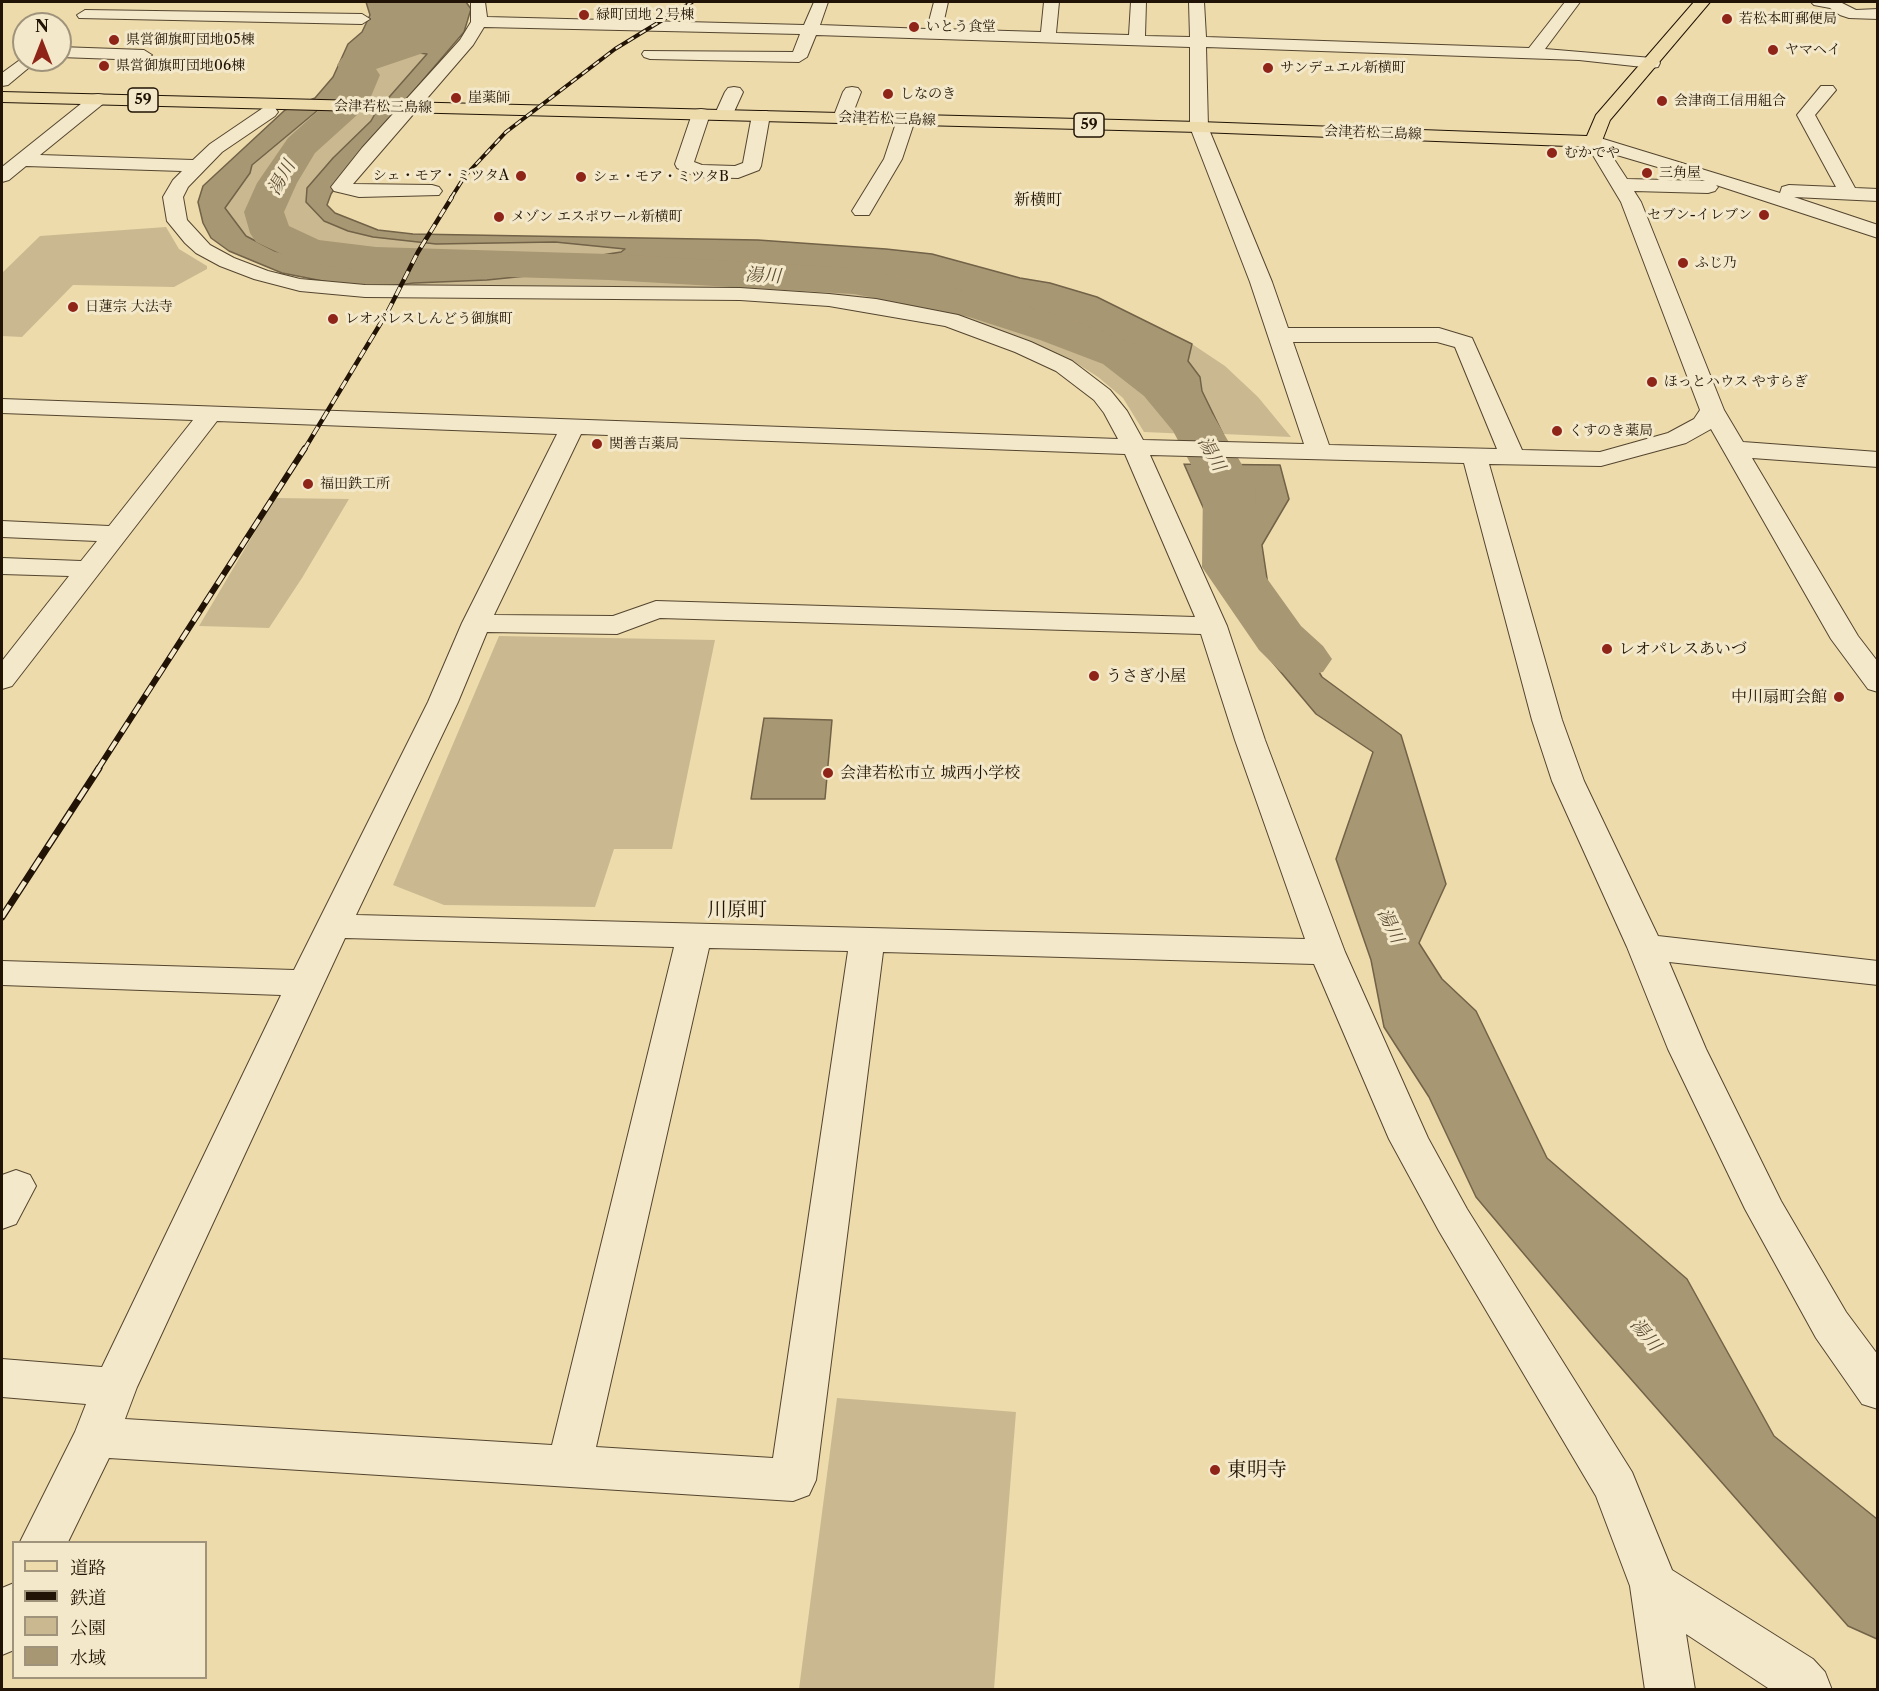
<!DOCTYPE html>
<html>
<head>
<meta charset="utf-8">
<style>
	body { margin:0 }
	#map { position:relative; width:1879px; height:1691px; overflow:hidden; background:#eddbac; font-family:"Libre Caslon Text","Noto Serif JP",serif }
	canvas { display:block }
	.frame { position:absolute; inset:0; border:3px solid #211305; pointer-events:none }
	.legend { position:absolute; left:12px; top:1541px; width:195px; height:138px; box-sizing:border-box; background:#f3e8c9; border:2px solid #9f937b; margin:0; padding:8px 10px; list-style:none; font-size:18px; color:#211305 }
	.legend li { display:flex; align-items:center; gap:12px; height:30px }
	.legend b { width:30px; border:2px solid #9f937b }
	.north { position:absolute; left:12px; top:12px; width:60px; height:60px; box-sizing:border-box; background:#f3e8c9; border:2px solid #9f937b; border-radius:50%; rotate:0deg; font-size:16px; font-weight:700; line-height:24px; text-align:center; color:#211305 }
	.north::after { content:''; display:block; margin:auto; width:21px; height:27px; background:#8f2418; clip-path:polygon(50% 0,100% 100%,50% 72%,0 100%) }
</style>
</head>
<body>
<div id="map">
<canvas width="1879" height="1691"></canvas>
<div class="frame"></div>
<ul class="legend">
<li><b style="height:8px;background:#eddbac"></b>道路</li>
<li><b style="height:8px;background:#211305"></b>鉄道</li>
<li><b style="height:16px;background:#cab990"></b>公園</li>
<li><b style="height:16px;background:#a89773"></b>水域</li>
</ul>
<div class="north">N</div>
</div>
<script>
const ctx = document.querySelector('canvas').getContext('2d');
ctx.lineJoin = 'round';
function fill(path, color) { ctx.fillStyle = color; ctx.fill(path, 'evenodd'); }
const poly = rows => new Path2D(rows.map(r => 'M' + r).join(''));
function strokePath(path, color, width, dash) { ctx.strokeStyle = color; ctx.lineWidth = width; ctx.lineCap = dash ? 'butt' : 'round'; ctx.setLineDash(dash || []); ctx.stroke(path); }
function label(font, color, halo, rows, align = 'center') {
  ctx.font = font + ' "Libre Caslon Text","Noto Serif JP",serif'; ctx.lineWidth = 6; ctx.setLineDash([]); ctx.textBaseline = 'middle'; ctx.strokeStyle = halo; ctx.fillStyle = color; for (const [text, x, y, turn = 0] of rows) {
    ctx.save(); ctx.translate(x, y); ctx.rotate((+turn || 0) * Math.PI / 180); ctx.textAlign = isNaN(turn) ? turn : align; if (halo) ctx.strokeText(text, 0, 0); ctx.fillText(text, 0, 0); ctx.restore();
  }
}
fill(poly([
	[419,52,427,54,376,112,372,121,333,158,307,188,324,221,436,244,555,242,626,248,622,252,602,255,551,257,477,268,420,271,307,259,275,251,245,236,225,208,250,173,252,165,318,110,355,100,344,89,346,82,379,60],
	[166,227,179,249,207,266,207,269,174,287,73,285,22,337,2,336,2,273,40,236],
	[769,266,857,275,959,291,1059,325,1117,348,1149,369,1190,434,1144,432,1123,398,1098,377,1070,359,1017,336,976,322,874,303,411,288,414,283,487,280,546,274],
	[1192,344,1225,366,1258,397,1291,437,1223,434,1202,391,1200,377,1188,361],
	[275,498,349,499,302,578,269,628,199,626],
	[499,636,715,640,672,849,614,849,595,907,444,905,393,885],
	[837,1398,1016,1412,994,1689,799,1689]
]), '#cab990');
const water = poly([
	[366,2,466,2,471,9,464,32,405,101,399,112,351,164,331,194,327,205,335,213,378,230,413,234,758,240,886,249,932,254,1020,278,1050,283,1097,297,1192,344,1188,361,1200,377,1202,391,1223,434,1190,434,1149,369,1117,348,1059,325,959,291,857,275,769,266,546,274,487,280,414,283,380,287,333,283,282,273,229,251,211,238,203,223,198,202,203,186,285,110,315,98,333,77,348,44,362,32,370,15,366,2],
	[419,53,427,54,376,112,371,121,333,158,307,188,306,202,324,221,348,231,373,237,436,244,555,242,625,249,621,252,602,255,551,257,477,268,420,271,307,259,275,251,246,236,225,208,250,173,252,165,318,110,355,100,344,89,346,82,379,60,419,53],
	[1184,464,1280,465,1289,499,1262,545,1268,585,1322,677,1401,735,1446,884,1419,943,1442,979,1476,1011,1547,1158,1687,1279,1774,1436,1877,1519,1877,1639,1848,1626,1594,1337,1476,1197,1429,1097,1384,1027,1371,960,1336,859,1373,752,1316,714,1263,651,1261,632,1244,586,1213,530,1184,464],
	[764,718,832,720,825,799,751,799,764,718]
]);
fill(water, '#a89773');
strokePath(water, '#726247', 1.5);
fill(poly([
	[428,2,458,2,467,20,441,47,376,69,380,75,367,106,315,153,297,183,284,212,289,226,319,240,376,247,609,254,854,268,994,297,1072,320,1135,344,1178,376,1213,415,1255,487,1258,566,1301,626,1323,646,1332,659,1323,672,1302,677,1281,672,1259,650,1202,567,1203,487,1173,431,1144,396,1103,364,1040,340,969,317,854,294,609,280,376,273,294,260,256,242,250,233,244,212,257,183,288,138,338,93,345,76,337,65,342,58,417,33,434,18,428,2]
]), '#a89773');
const street = poly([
	[471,2,485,2,487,17,804,25,814,2,828,2,820,25,927,29,934,2,948,2,942,29,1041,32,1044,2,1059,2,1056,33,1129,35,1131,2,1146,2,1145,36,1190,37,1189,2,1204,2,1206,37,1529,48,1565,2,1580,2,1545,49,1652,58,1658,59,1660,63,1658,67,1652,68,1579,60,1206,47,1208,127,1272,282,1288,328,1439,328,1472,338,1522,450,1600,452,1668,433,1694,419,1700,410,1621,202,1585,142,1588,138,1600,138,1780,193,1782,187,1789,185,1836,187,1797,115,1821,86,1833,86,1836,90,1815,115,1855,188,1878,189,1878,201,1794,197,1878,225,1878,238,1716,185,1718,187,1715,191,1708,193,1634,191,1641,202,1724,410,1743,442,1878,452,1878,467,1752,458,1858,636,1878,662,1878,692,1868,689,1831,639,1711,429,1686,443,1601,466,1489,464,1562,720,1584,781,1658,936,1878,961,1878,985,1669,962,1706,1049,1781,1201,1846,1312,1878,1355,1878,1409,1862,1404,1816,1338,1745,1209,1668,1049,1627,947,1552,781,1532,720,1464,463,1150,455,1227,626,1265,740,1345,952,1428,1138,1467,1209,1632,1472,1672,1570,1813,1659,1825,1672,1832,1690,1771,1690,1686,1634,1695,1690,1645,1690,1630,1586,1596,1496,1439,1231,1389,1139,1314,964,883,952,816,1480,809,1495,793,1501,109,1458,68,1542,20,1542,75,1432,86,1404,2,1397,2,1359,102,1367,281,995,2,985,2,961,294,970,428,702,462,623,557,434,217,421,12,686,2,689,2,661,69,576,2,574,2,558,81,561,97,541,2,537,2,521,109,526,193,420,2,413,2,399,1118,439,1104,413,1094,400,1056,371,1015,352,945,326,829,306,740,300,365,297,300,291,254,279,220,266,196,253,185,243,167,221,163,197,173,180,182,171,26,166,9,180,2,182,2,167,92,95,98,94,104,95,107,99,104,103,40,155,193,160,210,144,263,108,269,107,275,108,278,112,275,116,222,152,188,187,183,197,187,220,210,245,234,258,268,271,300,279,365,285,740,288,829,294,876,299,958,315,1031,342,1072,361,1110,390,1127,411,1143,440,1304,444,1250,282,1190,127,1190,47,816,35,807,57,799,62,650,59,644,57,642,54,644,51,793,52,800,34,484,27,473,45,353,184,432,185,439,187,442,191,439,195,359,197,334,191,331,187,362,148,460,40,471,22,471,2],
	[1610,153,1705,181,1627,179,1610,153],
	[1293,342,1437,342,1455,347,1497,449,1329,445,1293,342],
	[581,434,1125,454,1195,617,656,601,613,616,494,615,581,434],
	[660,618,1201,634,1235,740,1305,939,356,915,458,702,487,632,617,634,660,618],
	[345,938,674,947,552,1445,125,1419,137,1387,345,938],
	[709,948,848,951,773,1458,596,1447,709,948],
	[1811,2,1840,2,1856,10,1878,9,1878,19,1849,18,1840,15,1830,8,1814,5,1811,2],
	[85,10,362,14,370,19,362,24,79,18,77,15,85,10],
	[60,47,144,50,152,55,144,60,60,57,60,47],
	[24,57,24,60,38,60,8,85,2,86,2,73,24,57],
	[734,87,740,88,743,92,733,114,730,118,718,118,715,114,725,92,728,88,734,87],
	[852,87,858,88,861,92,851,118,848,122,836,122,833,118,843,92,846,88,852,87],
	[701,109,707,110,710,114,694,162,702,165,735,166,743,163,752,115,755,111,767,111,770,115,761,166,759,170,738,178,698,177,677,168,675,164,692,114,695,110,701,109],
	[906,115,912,116,915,120,902,159,869,215,855,215,852,211,884,159,897,120,900,116,906,115],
	[16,1170,30,1175,36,1186,16,1224,2,1229,2,1175,16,1170],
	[14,1583,14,1650,2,1655,2,1588,14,1583]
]);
const primary = poly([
	[1694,2,1710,2,1610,120,1600,146,1594,147,1199,132,2,102,2,92,1199,122,1587,136,1596,115,1694,2]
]);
strokePath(street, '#54452f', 2);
strokePath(primary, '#211305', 2);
fill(street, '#f3e8c9');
fill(primary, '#eddbac');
const railFar3 = poly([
	[451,198,465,176,506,132,615,49,692,2]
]);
const railFar2 = poly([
	[304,450,388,311,418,252,452,197]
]);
const railFar1 = poly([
	[98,769,305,448]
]);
const rail = poly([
	[2,917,99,768]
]);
strokePath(railFar3, '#211305', 4);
strokePath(railFar2, '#211305', 4.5);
strokePath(railFar1, '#211305', 6);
strokePath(rail, '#211305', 7);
strokePath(railFar3, '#f3e8c9', 2, [7]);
strokePath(railFar2, '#f3e8c9', 3, [9]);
strokePath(railFar1, '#f3e8c9', 4, [11]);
strokePath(rail, '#f3e8c9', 4.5, [14]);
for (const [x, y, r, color] of [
	[584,15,6,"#8f2418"],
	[1727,19,6,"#8f2418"],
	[914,27,6,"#8f2418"],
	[114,40,6,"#8f2418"],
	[1773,50,6,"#8f2418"],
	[104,66,6,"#8f2418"],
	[1268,68,6,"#8f2418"],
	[888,94,6,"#8f2418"],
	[456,98,6,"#8f2418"],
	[1662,101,6,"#8f2418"],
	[1552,153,6,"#8f2418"],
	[1647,173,6,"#8f2418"],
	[521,176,6,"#8f2418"],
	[581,177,6,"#8f2418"],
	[1764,215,6,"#8f2418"],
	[499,217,6,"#8f2418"],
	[1683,263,6,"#8f2418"],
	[73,307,6,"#8f2418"],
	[333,319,6,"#8f2418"],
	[1652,382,6,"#8f2418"],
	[1557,431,6,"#8f2418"],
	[597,444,6,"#8f2418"],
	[308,484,6,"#8f2418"],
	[1607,649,6,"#8f2418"],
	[1094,676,6,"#8f2418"],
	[1839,697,6,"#8f2418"],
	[828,773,6,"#8f2418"],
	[1215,1470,6,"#8f2418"]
]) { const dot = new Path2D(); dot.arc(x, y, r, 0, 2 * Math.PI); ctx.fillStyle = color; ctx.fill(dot); strokePath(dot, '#f3e8c9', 2); }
label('14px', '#211305', '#f3e8c9', [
	["緑町団地２号棟",596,15],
	["若松本町郵便局",1739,19],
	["いとう食堂",926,27],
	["県営御旗町団地05棟",126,40],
	["ヤマヘイ",1785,50],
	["県営御旗町団地06棟",116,66],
	["サンデュエル新横町",1280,68],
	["しなのき",900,94],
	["崖薬師",468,98],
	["会津商工信用組合",1674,101],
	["むかでや",1564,153],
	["三角屋",1659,173],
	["シェ・モア・ミツタA",509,176,"right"],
	["シェ・モア・ミツタB",593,177],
	["セブン-イレブン",1752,215,"right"],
	["メゾン エスポワール新横町",511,217],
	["ふじ乃",1695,263],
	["日蓮宗 大法寺",85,307],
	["レオパレスしんどう御旗町",345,319],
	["ほっとハウス やすらぎ",1664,382],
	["くすのき薬局",1569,431],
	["関善吉薬局",609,444],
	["福田鉄工所",320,484]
], 'left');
label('14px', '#211305', '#f3e8c9', [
	["会津若松三島線",383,107,1],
	["会津若松三島線",887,119,2],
	["会津若松三島線",1373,133,2]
]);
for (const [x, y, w] of [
	[143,100,30],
	[1089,125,30]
]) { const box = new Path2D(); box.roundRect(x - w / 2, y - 12, w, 24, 4.5); ctx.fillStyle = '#f3e8c9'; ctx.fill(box); strokePath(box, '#211305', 1.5); }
label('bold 15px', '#211305', null, [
	["59",143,100],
	["59",1089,125]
]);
label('16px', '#211305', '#f3e8c9', [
	["新横町",1038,200]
]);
label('16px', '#211305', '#f3e8c9', [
	["レオパレスあいづ",1619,649],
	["うさぎ小屋",1106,676],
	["中川扇町会館",1827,697,"right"],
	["会津若松市立 城西小学校",840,773]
], 'left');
label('italic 18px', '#5e4e36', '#f3e8c9', [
	["湯川",282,178,-60],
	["湯川",763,276,3],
	["湯川",1211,454,61],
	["湯川",1390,926,64],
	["湯川",1645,1335,50]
]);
label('20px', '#211305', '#f3e8c9', [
	["川原町",737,910]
]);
label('20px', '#211305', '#f3e8c9', [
	["東明寺",1227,1470]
], 'left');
</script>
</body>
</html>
